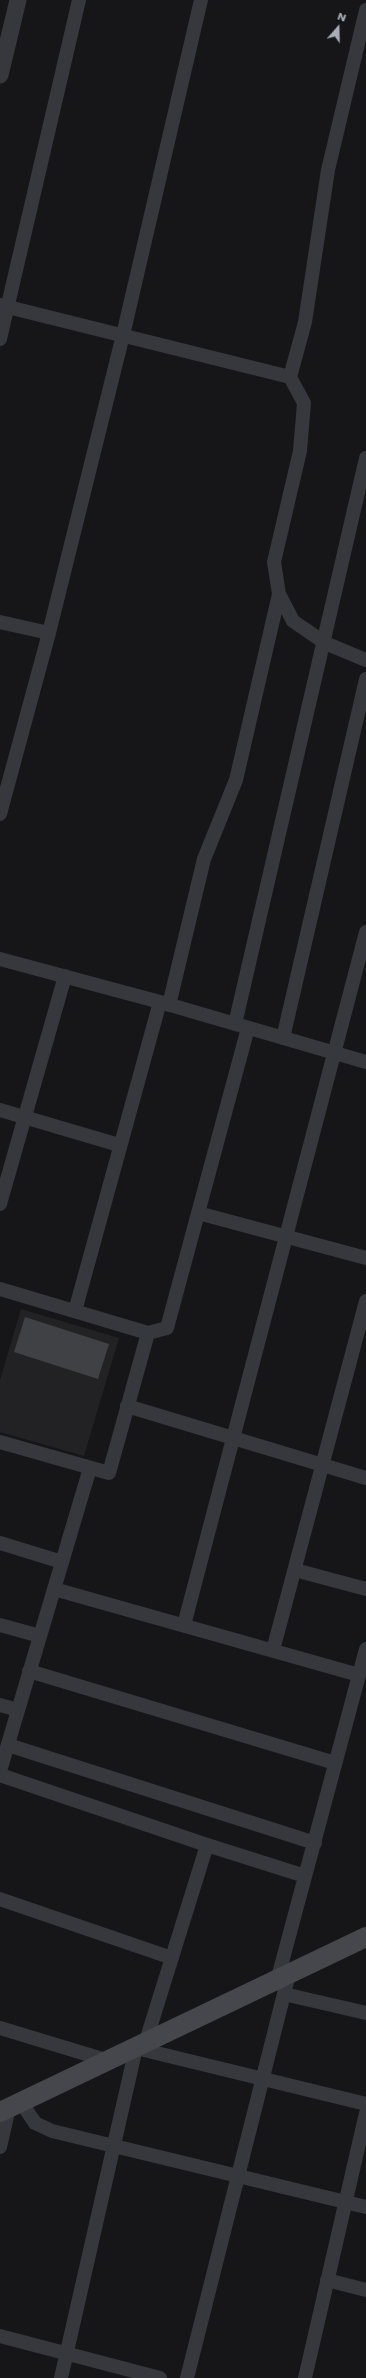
<!DOCTYPE html>
<html>
<head>
<meta charset="utf-8">
<style>
	body { margin:0 }
	#map { position:relative; width:366px; height:2378px; overflow:hidden; background:#161618; font-family:Poppins,sans-serif }
	canvas { display:block }
	.north { position:absolute; left:318px; top:8px; width:40px; height:40px; -webkit-text-stroke:3px #111113; paint-order:stroke; rotate:20deg; font-size:11px; font-weight:700; line-height:16px; text-align:center; color:#a8adb8 }
	.north::after { content:''; display:block; margin:auto; width:14px; height:18px; background:#a8adb8; clip-path:polygon(50% 0,100% 100%,50% 72%,0 100%) }
</style>
</head>
<body>
<div id="map">
<canvas width="366" height="2378"></canvas>
<div class="north">N</div>
</div>
<script>
const ctx = document.querySelector('canvas').getContext('2d');
ctx.lineJoin = 'round';
function fill(path, color) { ctx.fillStyle = color; ctx.fill(path, 'evenodd'); }
const poly = rows => new Path2D(rows.map(r => 'M' + r).join(''));
function strokePath(path, color, width, dash) { ctx.strokeStyle = color; ctx.lineWidth = width; ctx.lineCap = dash ? 'butt' : 'round'; ctx.setLineDash(dash || []); ctx.stroke(path); }
fill(poly([
	[21,1309,119,1338,84,1456,0,1432,0,1380]
]), '#222225');
fill(poly([
	[25,1317,109,1344,98,1379,14,1352]
]), '#404145');
strokePath(poly([
	[366,10,328,170,305,322,290,377,304,403,300,451,274,562,279,594,293,621,325,643,366,660],
	[0,305,290,377],
	[0,339,79,0],
	[0,622,49,633],
	[0,814,49,633,123,335,201,0],
	[0,959,160,1002,366,1062],
	[169,1005,204,859,236,780,279,594],
	[235,1024,366,458],
	[283,1038,366,679],
	[0,1110,119,1145],
	[0,1204,65,976],
	[198,1213,366,1258],
	[0,1289,148,1333,109,1473,0,1442],
	[75,1311,160,1002],
	[148,1333,167,1328,248,1028],
	[127,1406,366,1478],
	[0,1543,62,1562],
	[295,1570,366,1589],
	[54,1589,359,1675],
	[0,1625,40,1636],
	[184,1625,366,932],
	[273,1650,366,1301],
	[29,1671,335,1763],
	[0,1705,18,1710],
	[8,1745,315,1843],
	[0,1771,90,1468],
	[0,1775,207,1845,305,1876],
	[0,1899,172,1958],
	[277,1981,366,1649],
	[284,1994,366,2013],
	[0,2028,109,2061],
	[145,2044,207,1845],
	[21,2102,35,2123,52,2131,366,2207],
	[0,2147,9,2108],
	[327,2280,366,2290],
	[0,2336,160,2378],
	[61,2378,136,2048,366,2104],
	[187,2378,289,1974],
	[305,2378,366,2113]
]), '#37383d', 14);
strokePath(poly([
	[0,75,18,0]
]), '#37383d', 17);
strokePath(poly([
	[0,2112,366,1937]
]), '#45474d', 20);
</script>
</body>
</html>
